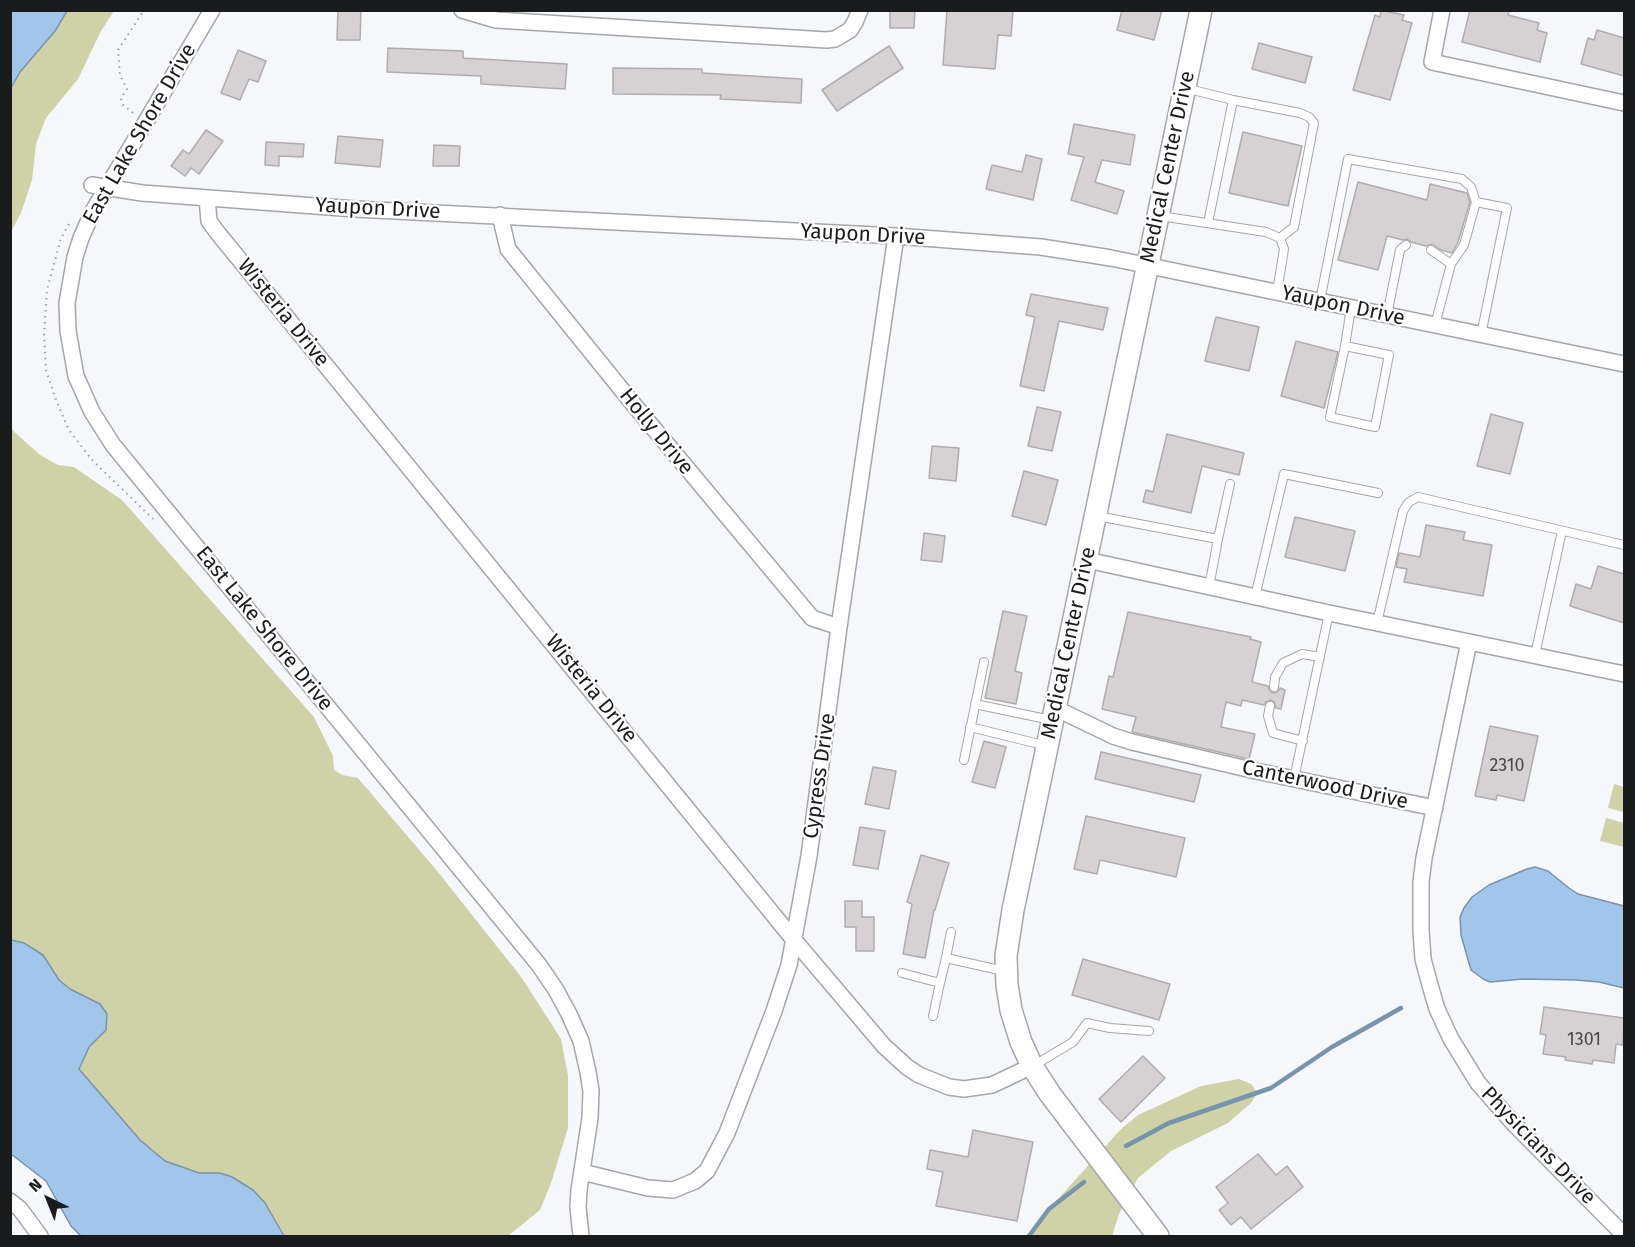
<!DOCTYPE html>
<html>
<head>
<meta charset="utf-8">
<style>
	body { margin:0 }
	#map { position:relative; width:1635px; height:1247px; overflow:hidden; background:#f6f7fb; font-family:"Fira Sans",sans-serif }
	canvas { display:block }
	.frame { position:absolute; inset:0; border:12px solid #1a1b1c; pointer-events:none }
	.north { position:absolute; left:18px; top:1169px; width:60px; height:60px; -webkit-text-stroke:4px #fff; paint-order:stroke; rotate:317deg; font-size:16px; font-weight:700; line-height:24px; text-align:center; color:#1a1b1c }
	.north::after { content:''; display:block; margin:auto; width:21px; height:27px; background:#1a1b1c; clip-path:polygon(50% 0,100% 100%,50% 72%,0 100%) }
</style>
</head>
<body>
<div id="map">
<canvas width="1635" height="1247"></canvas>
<div class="frame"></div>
<div class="north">N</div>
</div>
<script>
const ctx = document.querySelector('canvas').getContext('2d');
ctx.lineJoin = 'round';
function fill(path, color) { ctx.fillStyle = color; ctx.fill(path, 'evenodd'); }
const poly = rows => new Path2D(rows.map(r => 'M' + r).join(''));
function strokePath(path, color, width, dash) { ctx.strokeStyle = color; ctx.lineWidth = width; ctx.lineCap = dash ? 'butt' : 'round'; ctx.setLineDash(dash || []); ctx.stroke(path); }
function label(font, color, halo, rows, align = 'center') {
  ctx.font = font + ' "Fira Sans",sans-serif'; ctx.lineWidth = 4.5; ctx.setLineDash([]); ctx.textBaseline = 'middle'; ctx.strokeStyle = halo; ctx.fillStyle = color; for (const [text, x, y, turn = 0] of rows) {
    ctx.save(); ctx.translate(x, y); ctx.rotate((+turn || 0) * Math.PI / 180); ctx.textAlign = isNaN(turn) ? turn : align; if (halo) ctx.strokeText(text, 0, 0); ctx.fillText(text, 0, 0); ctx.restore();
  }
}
fill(poly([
	[67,11,114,11,101,31,78,79,46,118,36,144,32,180,21,213,11,232,11,88,20,72,55,31],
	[10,428,40,455,58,465,74,467,122,500,314,717,333,756,334,770,342,775,358,778,438,872,522,978,561,1039,568,1076,568,1128,551,1183,540,1210,508,1236,284,1236,265,1203,220,1173,199,1173,165,1161,140,1140,82,1074,79,1069,89,1047,106,1030,100,1004,70,989,59,980,43,955,24,943,11,940],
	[1614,784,1624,787,1624,812,1608,808],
	[1606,818,1624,823,1624,847,1600,841],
	[1239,1079,1251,1084,1258,1093,1250,1104,1228,1123,1171,1151,1138,1178,1119,1214,1112,1236,1029,1236,1049,1209,1120,1130,1138,1115,1201,1086]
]), '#cfd2a6');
const water = poly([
	[11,10,67,11,55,31,20,72,11,88,11,10],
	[1535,867,1548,871,1569,888,1578,894,1624,906,1624,988,1599,982,1576,980,1523,979,1490,982,1483,979,1471,970,1461,935,1460,917,1464,908,1472,897,1489,885,1527,869,1535,867],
	[11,940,24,943,43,955,59,980,70,989,100,1004,107,1014,106,1030,89,1047,79,1069,140,1140,165,1161,199,1173,220,1173,232,1177,253,1190,265,1203,284,1236,81,1236,71,1226,46,1181,11,1154,11,940]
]);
fill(water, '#a1c6e9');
strokePath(water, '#7893ac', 1.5);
strokePath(poly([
	[1126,1146,1169,1123,1271,1088,1332,1047,1401,1008],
	[1029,1236,1049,1209,1084,1182]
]), '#7893ac', 4.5);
const building = poly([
	[338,10,361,10,360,40,337,40,338,10],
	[890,10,915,10,914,28,890,28,890,10],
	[947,10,1013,10,1011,36,998,35,995,69,943,65,947,10],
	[1122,10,1162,10,1154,40,1117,30,1122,10],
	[1381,10,1404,15,1402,20,1412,23,1390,100,1353,90,1375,15,1380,17,1381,10],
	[1470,10,1509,10,1508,15,1539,23,1537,30,1547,33,1540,62,1462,42,1470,10],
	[1597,30,1624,38,1624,76,1581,64,1588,38,1594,40,1597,30],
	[1259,43,1312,57,1305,83,1252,69,1259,43],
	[889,46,903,68,837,111,822,90,889,46],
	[388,48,463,51,463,58,567,64,565,89,481,84,481,76,387,72,388,48],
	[238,50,266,61,258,82,249,79,240,100,221,93,238,50],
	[613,68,702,69,702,73,802,79,801,103,720,99,721,95,613,94,613,68],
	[1074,124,1135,135,1130,165,1102,160,1095,182,1124,191,1117,214,1071,200,1084,157,1068,154,1074,124],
	[206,130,223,141,199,174,191,168,185,176,171,166,183,150,189,154,206,130],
	[1243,132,1302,146,1288,206,1229,193,1243,132],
	[338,136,383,140,380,167,335,163,338,136],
	[266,142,304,144,303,157,279,156,279,166,265,165,266,142],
	[434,145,460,146,459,166,433,166,434,145],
	[1026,155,1042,159,1033,200,986,189,992,165,1022,172,1026,155],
	[1358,182,1427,200,1430,184,1467,193,1470,202,1458,242,1452,253,1441,250,1432,244,1426,246,1411,242,1407,239,1403,240,1387,236,1378,270,1338,260,1358,182],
	[1031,294,1108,308,1103,330,1059,321,1044,391,1020,386,1035,317,1026,315,1031,294],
	[1216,317,1259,327,1249,371,1205,361,1216,317],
	[1296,341,1338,352,1324,408,1281,396,1296,341],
	[1037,407,1061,412,1052,451,1028,446,1037,407],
	[1491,414,1523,423,1510,474,1477,466,1491,414],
	[1167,434,1244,453,1239,475,1202,466,1191,513,1143,502,1146,490,1153,492,1167,434],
	[932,446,959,448,956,481,929,478,932,446],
	[1024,471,1058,480,1046,525,1012,516,1024,471],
	[1295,517,1355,531,1345,571,1285,557,1295,517],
	[1426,525,1465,532,1463,540,1492,545,1483,596,1404,582,1407,569,1396,567,1399,553,1420,557,1426,525],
	[924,533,945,536,942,562,921,560,924,533],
	[1598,566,1624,574,1624,623,1570,606,1576,584,1591,589,1598,566],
	[1003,611,1027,616,1015,671,1022,673,1016,704,985,698,1003,611],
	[1128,612,1251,637,1250,639,1261,642,1252,682,1268,686,1269,690,1273,693,1277,692,1280,688,1285,690,1281,709,1276,708,1274,702,1271,700,1266,702,1264,705,1242,700,1241,706,1226,702,1221,727,1255,734,1249,759,1132,732,1136,717,1102,709,1109,676,1113,677,1128,612],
	[1490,726,1538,736,1524,801,1497,795,1496,800,1475,796,1490,726],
	[984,741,1006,747,995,788,972,782,984,741],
	[1101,752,1201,775,1194,802,1095,779,1101,752],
	[873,767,896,771,889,809,865,804,873,767],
	[1086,816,1185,838,1176,877,1100,860,1097,874,1074,869,1086,816],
	[860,827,885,831,878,869,853,865,860,827],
	[921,855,949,863,935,910,934,910,925,958,903,954,912,904,907,902,921,855],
	[845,901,862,901,862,917,874,917,874,951,856,951,856,927,845,927,845,901],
	[1083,959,1170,984,1159,1020,1072,995,1083,959],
	[1544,1007,1624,1018,1623,1045,1616,1044,1614,1063,1593,1060,1592,1064,1565,1060,1566,1057,1543,1054,1546,1035,1540,1034,1544,1007],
	[1143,1056,1165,1078,1121,1122,1099,1099,1143,1056],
	[973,1130,1033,1142,1017,1221,936,1206,943,1172,927,1169,930,1150,968,1157,973,1130],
	[1258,1154,1276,1175,1287,1166,1303,1187,1251,1229,1241,1217,1231,1225,1219,1210,1228,1203,1216,1187,1258,1154]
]);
fill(building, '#d6d2d4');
strokePath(building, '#b0acae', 1.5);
const lane = poly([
	[1185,88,1233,100,1208,223],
	[1233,100,1300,113,1309,117,1314,123,1294,227,1280,238],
	[1476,202,1507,208,1481,335],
	[1160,216,1266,232,1280,238,1284,249,1277,292],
	[1431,250,1451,264],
	[1320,301,1348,159,1462,179,1471,187,1476,202,1464,245,1451,264,1435,325],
	[1387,315,1400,250,1406,245],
	[1345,346,1389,355,1375,427,1330,417,1345,346,1351,308],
	[1097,516,1218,539,1209,587],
	[1218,539,1230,484],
	[1255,597,1284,474,1378,493],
	[1377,623,1403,511,1409,502,1418,497,1624,545],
	[1535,655,1562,531],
	[1274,687,1275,677,1283,663,1302,654,1320,657],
	[975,704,1051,720],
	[1270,706,1268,716,1273,733,1303,741],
	[970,727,1047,746],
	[964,760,984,662],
	[1294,779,1329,613],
	[946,958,951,932],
	[902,973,940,983,946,958,1004,971],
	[933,1016,940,983],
	[1033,1066,1073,1042,1087,1023,1110,1028,1149,1031]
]);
const street = poly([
	[212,10,93,211,81,238,75,257,67,303,68,331,76,376,92,412,113,445,539,965,556,990,569,1014,581,1041,588,1072,591,1091,590,1118,579,1190,578,1207,581,1236],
	[462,10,496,20,827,40,835,39,850,30,855,22,860,10],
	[1442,10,1432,62,1624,103],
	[92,185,142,193,355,209,896,236,1041,247,1111,258,1624,364],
	[207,198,209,221,217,232,794,940,884,1046,907,1067,919,1075,949,1087,964,1089,992,1085,1032,1066],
	[500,215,508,249,630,400,812,618,839,627],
	[1087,560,1329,613,1624,674],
	[1469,642,1424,858,1421,882,1421,931,1423,959,1430,985,1437,1009,1451,1039,1478,1083,1515,1125,1624,1235],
	[1055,708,1113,736,1132,742,1256,771,1435,808],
	[582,1172,648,1188,673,1190,695,1181,707,1171,727,1133,774,1011,789,965,809,856,839,627,896,236],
	[10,1201,20,1209,40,1236]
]);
const secondary = poly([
	[1158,1236,1050,1094,1032,1066,1021,1042,1011,1010,1007,985,1006,956,1013,910,1201,10]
]);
strokePath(lane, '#a5a6aa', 10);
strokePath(street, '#a5a6aa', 18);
strokePath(secondary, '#a5a6aa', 24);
strokePath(poly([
	[133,113,122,104,121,98,127,89,120,75,118,50,144,10],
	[69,224,61,238,47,290,44,335,46,370,56,400,69,430,91,459,153,519]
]), '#9e9fa1', 2, [1.5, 4.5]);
strokePath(lane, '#fff', 8);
strokePath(street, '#fff', 15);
strokePath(secondary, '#fff', 21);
label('18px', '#49494a', null, [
	["2310",1507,766],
	["1301",1584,1040]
]);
label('21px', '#1a1b1c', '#fff', [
	["East Lake Shore Drive",140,134,-60],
	["Medical Center Drive",1168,167,-78],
	["Yaupon Drive",378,209,3],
	["Yaupon Drive",863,235,3],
	["Yaupon Drive",1343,306,12],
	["Wisteria Drive",283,313,51],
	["Holly Drive",656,432,51],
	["East Lake Shore Drive",264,629,51],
	["Medical Center Drive",1069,643,-78],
	["Wisteria Drive",591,689,51],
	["Cypress Drive",820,776,-82],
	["Canterwood Drive",1325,785,12],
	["Physicians Drive",1538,1146,46]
]);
</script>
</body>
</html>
